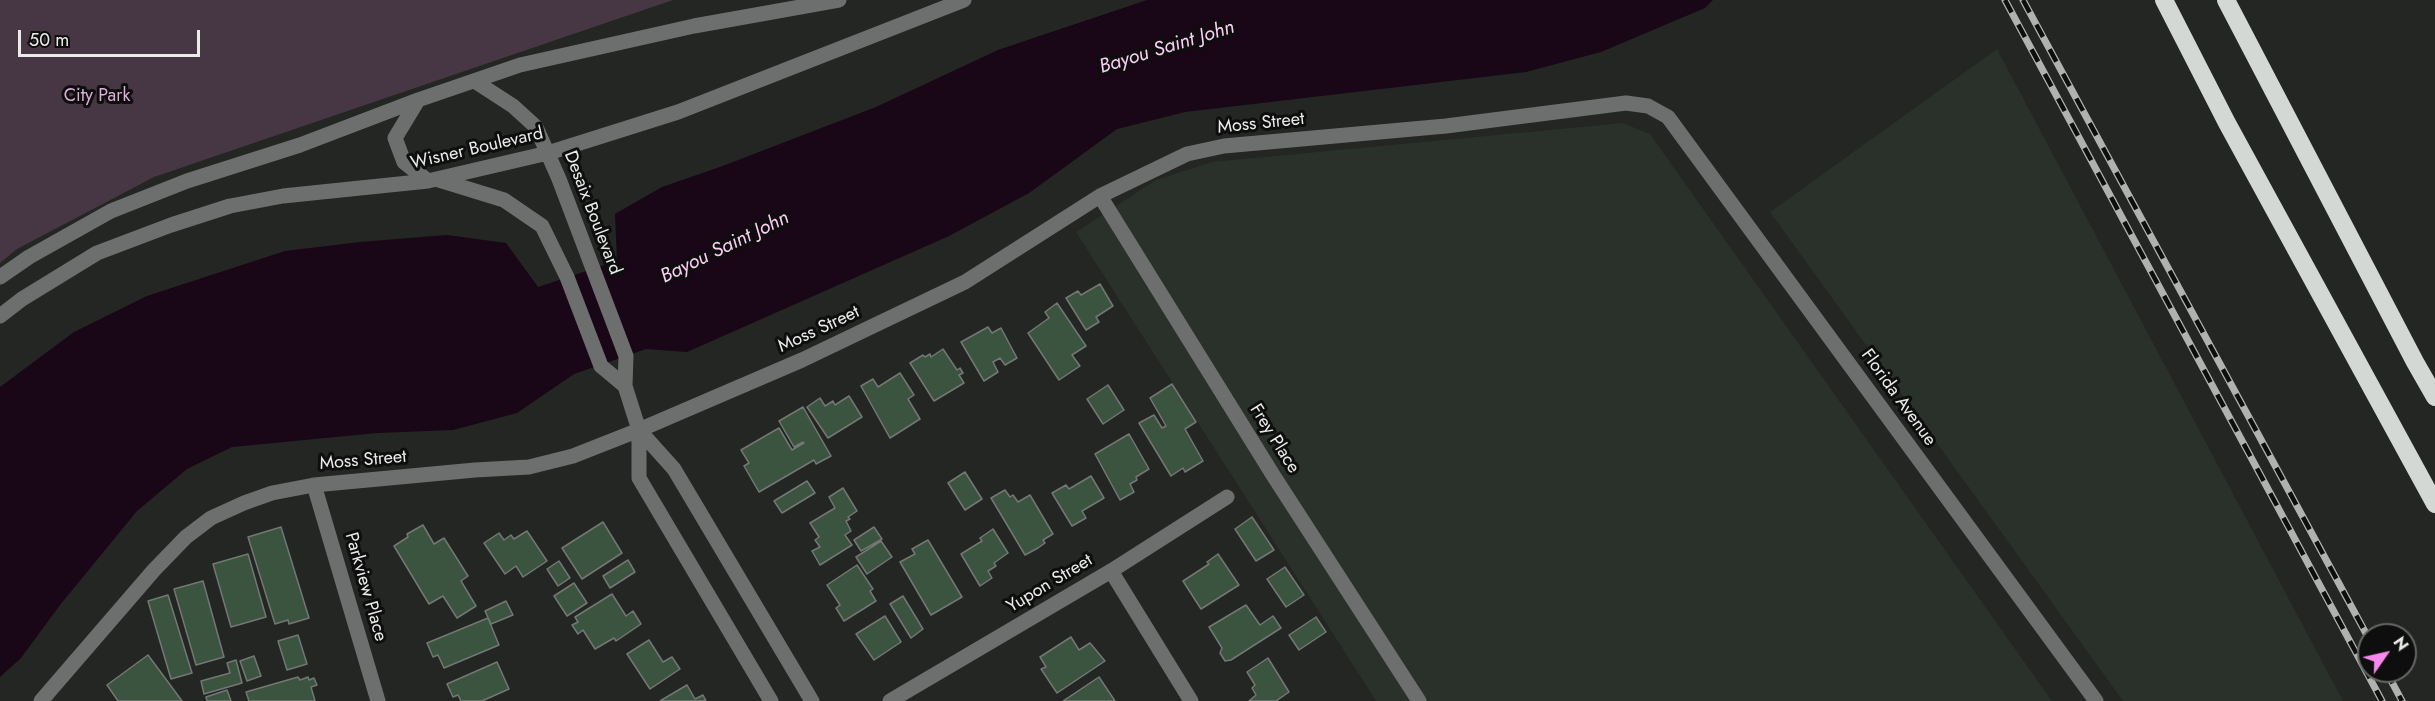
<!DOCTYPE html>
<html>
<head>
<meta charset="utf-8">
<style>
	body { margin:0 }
	#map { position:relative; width:2435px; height:701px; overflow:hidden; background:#232623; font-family:Jost,sans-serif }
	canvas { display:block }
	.north { position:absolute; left:2357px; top:623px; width:60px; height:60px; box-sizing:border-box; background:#0d0e0d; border:2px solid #656765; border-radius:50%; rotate:56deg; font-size:16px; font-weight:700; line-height:24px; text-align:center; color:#eaecea }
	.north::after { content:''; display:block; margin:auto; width:21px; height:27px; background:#f788ec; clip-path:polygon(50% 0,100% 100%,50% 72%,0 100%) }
	.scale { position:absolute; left:18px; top:30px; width:182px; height:27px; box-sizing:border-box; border:3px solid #eaecea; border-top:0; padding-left:8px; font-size:18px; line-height:21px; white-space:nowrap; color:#eaecea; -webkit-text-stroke:4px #0d0e0d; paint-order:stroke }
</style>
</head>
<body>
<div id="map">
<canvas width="2435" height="701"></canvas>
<div class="north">N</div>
<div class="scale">50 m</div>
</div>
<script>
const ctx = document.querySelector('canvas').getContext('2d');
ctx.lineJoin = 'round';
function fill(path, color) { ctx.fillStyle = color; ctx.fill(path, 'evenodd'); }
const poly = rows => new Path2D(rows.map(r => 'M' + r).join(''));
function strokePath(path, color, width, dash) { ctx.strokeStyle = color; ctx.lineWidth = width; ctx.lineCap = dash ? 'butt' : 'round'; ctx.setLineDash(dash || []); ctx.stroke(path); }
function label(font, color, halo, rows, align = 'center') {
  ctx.font = font + ' Jost,sans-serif'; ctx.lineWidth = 6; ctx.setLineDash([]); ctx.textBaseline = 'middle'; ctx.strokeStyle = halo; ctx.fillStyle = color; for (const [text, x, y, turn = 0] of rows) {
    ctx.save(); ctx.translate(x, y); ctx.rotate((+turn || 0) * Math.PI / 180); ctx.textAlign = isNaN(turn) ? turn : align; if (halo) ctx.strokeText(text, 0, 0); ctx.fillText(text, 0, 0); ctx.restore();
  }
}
fill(poly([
	[1997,49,2343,701,2123,701,1770,212],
	[1623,123,1650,134,2052,701,1376,701,1076,232,1156,180,1212,162]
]), '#29312a');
fill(poly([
	[0,0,673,0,154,177,17,249,0,263]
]), '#473744');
fill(poly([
	[1147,0,1713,0,1705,8,1601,52,1526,72,1185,112,1117,129,1029,193,949,236,687,352,646,349,574,374,517,413,453,430,377,433,232,447,187,469,137,511,60,605,21,658,0,677,0,387,74,332,147,296,285,251,360,242,447,235,506,243,538,287,617,261,615,214,662,187,720,167,876,107,998,50]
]), '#190617');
const building = poly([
	[1100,284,1113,306,1096,317,1099,322,1086,330,1066,298,1078,291,1081,295,1100,284],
	[1057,303,1086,346,1072,355,1080,366,1059,380,1028,333,1049,318,1045,312,1057,303],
	[988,327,992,333,1001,328,1017,358,1005,365,1000,358,993,362,998,372,984,381,961,342,988,327],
	[943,349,957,370,960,368,963,373,959,375,964,383,934,401,910,363,923,355,925,357,930,354,931,357,943,349],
	[900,373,914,395,908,399,920,419,890,438,861,386,873,379,878,387,900,373],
	[1172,384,1196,422,1185,429,1203,461,1185,472,1183,468,1171,476,1139,423,1154,415,1162,428,1166,426,1150,398,1172,384],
	[1108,385,1124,410,1103,424,1087,399,1108,385],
	[849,396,862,417,828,438,807,407,820,398,825,406,833,401,835,405,849,396],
	[803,407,831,456,816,464,814,460,759,492,744,466,749,463,741,450,779,428,792,450,804,443,803,442,794,447,779,421,803,407],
	[1129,434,1149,469,1136,477,1137,480,1130,484,1134,492,1120,500,1095,454,1129,434],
	[965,472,982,499,965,510,948,483,965,472],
	[1091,476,1104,498,1082,511,1086,518,1072,526,1052,493,1066,485,1069,489,1091,476],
	[807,481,815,493,782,513,774,501,807,481],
	[843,488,857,511,848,517,850,519,846,521,851,531,845,535,852,545,820,565,812,551,820,547,815,540,819,537,810,523,835,508,829,497,843,488],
	[1005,490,1010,497,1013,495,1018,502,1030,495,1053,534,1043,540,1045,543,1038,548,1025,555,991,498,1005,490],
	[1252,517,1274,550,1256,561,1235,529,1252,517],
	[603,522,622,553,582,579,562,548,603,522],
	[423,525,434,544,444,538,468,576,461,581,476,606,457,618,443,596,429,604,394,546,408,537,407,534,423,525],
	[281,527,309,618,289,624,288,620,275,624,248,537,281,527],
	[874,527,882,539,861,551,854,540,874,527],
	[993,529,1008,553,994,563,996,566,988,571,992,578,980,586,961,554,982,541,980,538,993,529],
	[527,531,547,561,523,577,516,566,505,574,484,543,499,533,504,540,511,535,514,539,527,531],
	[928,540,962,597,931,615,900,562,915,554,912,549,928,540],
	[881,541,892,557,867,574,856,557,881,541],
	[248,554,266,617,231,627,213,564,248,554],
	[1218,554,1239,585,1201,609,1183,581,1209,564,1207,562,1218,554],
	[628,560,635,572,610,588,603,576,628,560],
	[559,561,570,578,558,586,547,569,559,561],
	[857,565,873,589,870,591,876,601,844,621,836,608,840,605,827,585,857,565],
	[1285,567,1304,595,1286,607,1267,579,1285,567],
	[203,581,224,657,196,665,174,589,203,581],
	[574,583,587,603,567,616,554,596,574,583],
	[612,594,626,616,633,611,641,624,616,641,614,638,595,649,583,630,578,634,572,625,578,622,575,617,612,594],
	[168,595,192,673,171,679,148,601,168,595],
	[903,596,923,629,911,638,890,604,903,596],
	[506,601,513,615,491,624,485,611,506,601],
	[1246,605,1260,625,1273,616,1281,628,1231,660,1225,661,1220,653,1222,648,1209,627,1246,605],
	[885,616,901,642,874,660,856,634,885,616],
	[1316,617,1326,632,1299,650,1289,635,1316,617],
	[488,618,499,645,444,668,438,655,433,657,427,643,488,618],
	[298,635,307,664,287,670,278,641,298,635],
	[1071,637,1079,650,1090,643,1105,661,1057,693,1041,669,1046,667,1040,657,1071,637],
	[649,640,663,662,672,657,680,669,650,689,627,654,649,640],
	[148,655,182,701,118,701,107,685,148,655],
	[254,656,261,676,247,681,240,661,254,656],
	[1268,658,1289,692,1276,701,1249,701,1256,695,1252,688,1255,685,1247,672,1268,658],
	[236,660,242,683,204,694,201,681,230,673,227,663,236,660],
	[497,662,509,689,482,701,461,701,458,695,453,697,447,684,497,662],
	[298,677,300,680,308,677,309,680,314,678,317,685,311,687,315,701,249,701,246,692,298,677],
	[1099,677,1115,701,1063,701,1099,677],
	[687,685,695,699,703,695,706,701,660,701,687,685],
	[227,690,231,701,207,701,206,697,227,690]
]);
fill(building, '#3a5440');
strokePath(building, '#747774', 1.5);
strokePath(poly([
	[476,82,513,106,536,127,559,179,626,356,625,386,639,430,639,478,771,701],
	[418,100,395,138,404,162,428,181],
	[439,180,504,200,542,226,567,277,601,366,625,386],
	[1100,196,1273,475,1419,701],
	[0,277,29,257,111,211,187,181,300,145,418,100,520,65,694,26,839,0],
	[0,316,22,299,97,253,171,225,230,206,283,196,428,181,548,153,678,112,964,0],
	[639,430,674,469,812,701],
	[314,485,378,701],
	[1111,571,1191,701],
	[41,701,154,570,186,537,211,518,244,503,272,493,314,485,475,470,529,467,573,456,639,430,802,360,965,282,1100,196,1187,154,1224,146,1446,126,1626,103,1648,106,1668,117,2096,701],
	[890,701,1111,571,1227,497]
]), '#6d6f6e', 15);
strokePath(poly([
	[2164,0,2227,123,2435,504],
	[2226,0,2415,362,2435,397]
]), '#d4d8d5', 18);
const rail = poly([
	[2005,0,2382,701],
	[2023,0,2369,639],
	[2386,671,2402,701]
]);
strokePath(rail, '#b0b2b0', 7);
strokePath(rail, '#0d0e0d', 4.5, [14]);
label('18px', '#ddaed7', '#0d0e0d', [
	["City Park",97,97]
]);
label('18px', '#eaecea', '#0d0e0d', [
	["Moss Street",1261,124,-6],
	["Wisner Boulevard",477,149,-13],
	["Desaix Boulevard",592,213,69],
	["Moss Street",819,330,-25],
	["Florida Avenue",1898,398,54],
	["Frey Place",1274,439,58],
	["Moss Street",363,461,-5],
	["Yupon Street",1050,584,-31],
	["Parkview Place",365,587,74]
]);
label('italic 20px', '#fdcdf6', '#0d0e0d', [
	["Bayou Saint John",1167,48,-17],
	["Bayou Saint John",725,248,-26]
]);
</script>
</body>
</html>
